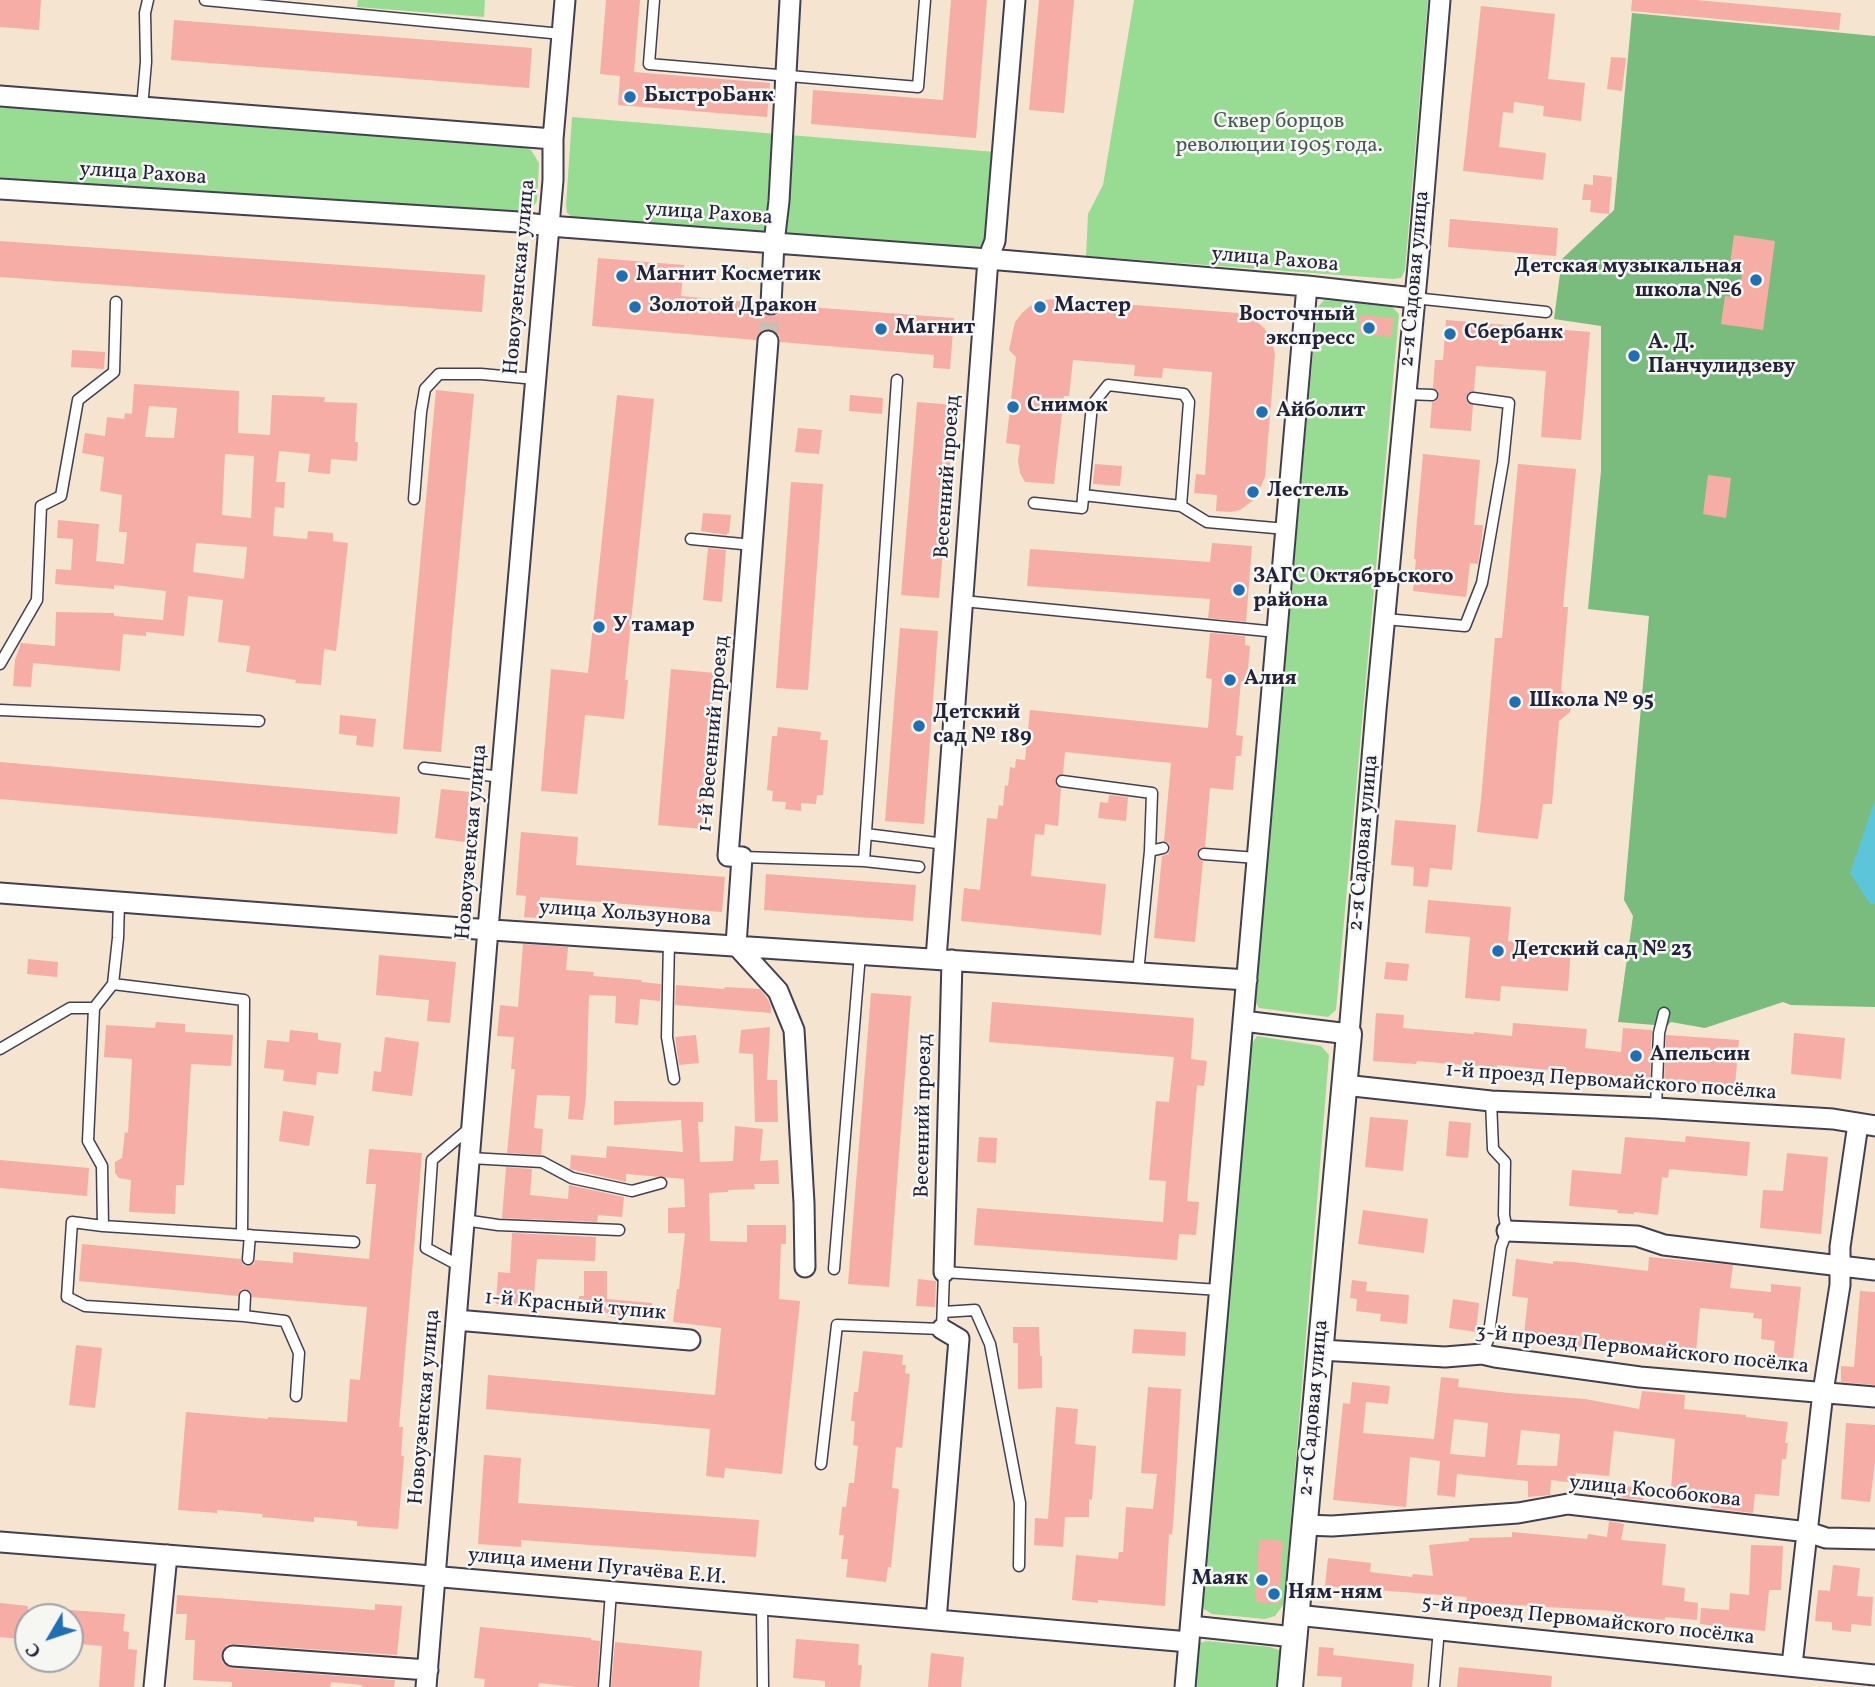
<!DOCTYPE html>
<html>
<head>
<meta charset="utf-8">
<style>
	body { margin:0 }
	#map { position:relative; width:1875px; height:1687px; overflow:hidden; background:#f5e4d0; font-family:Vollkorn,serif }
	canvas { display:block }
	.north { position:absolute; left:14px; top:1603px; width:70px; height:70px; box-sizing:border-box; background:#f6f6f2; border:2px solid #a1a1a9; border-radius:50%; rotate:231deg; font-size:19px; font-weight:700; line-height:28px; text-align:center; color:#22223b }
	.north::after { content:''; display:block; margin:auto; width:24px; height:32px; background:#1f6fb2; clip-path:polygon(50% 0,100% 100%,50% 72%,0 100%) }
</style>
</head>
<body>
<div id="map">
<canvas width="1875" height="1687"></canvas>
<div class="north">С</div>
</div>
<script>
const ctx = document.querySelector('canvas').getContext('2d');
ctx.lineJoin = 'round';
function fill(path, color) { ctx.fillStyle = color; ctx.fill(path, 'evenodd'); }
const poly = rows => new Path2D(rows.map(r => 'M' + r).join(''));
function strokePath(path, color, width, dash) { ctx.strokeStyle = color; ctx.lineWidth = width; ctx.lineCap = dash ? 'butt' : 'round'; ctx.setLineDash(dash || []); ctx.stroke(path); }
function label(font, color, halo, rows, align = 'center') {
  ctx.font = font + ' Vollkorn,serif'; ctx.lineWidth = 5; ctx.setLineDash([]); ctx.textBaseline = 'middle'; ctx.strokeStyle = halo; ctx.fillStyle = color; for (const [text, x, y, turn = 0] of rows) {
    ctx.save(); ctx.translate(x, y); ctx.rotate((+turn || 0) * Math.PI / 180); ctx.textAlign = isNaN(turn) ? turn : align; if (halo) ctx.strokeText(text, 0, 0); ctx.fillText(text, 0, 0); ctx.restore();
  }
}
fill(poly([
	[358,0,485,0,484,17,357,7],
	[1134,0,1428,0,1405,270,1401,278,1393,279,1086,256,1088,214,1103,185],
	[0,107,520,146,531,150,539,163,537,201,531,210,520,213,0,179],
	[572,117,995,152,988,238,981,246,971,249,572,217,567,213,566,205],
	[1324,300,1390,305,1399,314,1336,1010,1328,1017,1259,1008,1254,1000,1317,308],
	[1257,1036,1321,1046,1329,1055,1284,1604,1275,1616,1265,1619,1212,1614,1204,1609,1201,1599,1250,1046],
	[1207,1641,1270,1647,1279,1650,1283,1657,1280,1687,1192,1687,1196,1649,1199,1643]
]), '#98dc94');
fill(poly([
	[1632,13,1875,36,1875,800,1870,903,1875,904,1875,1007,1791,1005,1783,1002,1705,1028,1671,1022,1667,1026,1618,1022,1633,916,1624,900,1649,616,1588,609,1601,471,1601,326,1554,319,1562,259,1614,210]
]), '#7abc7e');
fill(poly([
	[1875,800,1875,904,1870,904,1850,873]
]), '#5dc5da');
fill(poly([
	[0,0,41,0,39,30,0,27],
	[606,0,640,0,634,72,770,83,767,117,618,105,620,76,600,74],
	[951,0,987,0,976,138,811,124,813,90,943,100],
	[1039,0,1074,0,1064,113,1029,110],
	[1632,0,1696,0,1841,13,1839,30,1631,11],
	[1481,6,1555,14,1548,79,1585,83,1581,121,1543,116,1544,106,1514,102,1513,113,1503,112,1499,147,1546,153,1543,180,1463,171],
	[174,20,532,48,529,88,171,60],
	[1611,57,1626,58,1622,91,1607,89],
	[1593,175,1612,177,1609,214,1590,212,1591,200,1582,200,1584,184,1593,185],
	[1450,219,1558,228,1556,256,1448,247],
	[1734,235,1775,241,1763,330,1721,324,1725,296,1739,298,1743,265,1730,263],
	[0,241,485,275,482,312,0,277],
	[598,258,684,265,681,296,759,303,760,310,770,316,777,315,782,310,783,305,954,318,950,369,933,368,934,355,780,342,779,335,770,329,762,330,758,335,756,340,592,326],
	[1058,299,1238,313,1253,318,1264,328,1271,338,1275,354,1265,477,1255,499,1240,510,1231,512,1216,511,1217,495,1194,493,1196,474,1205,475,1212,372,1163,368,1162,378,1134,376,1135,365,1073,360,1069,396,1064,396,1054,484,1025,482,1020,473,1018,461,1020,445,1006,443,1016,357,1009,350,1015,322,1022,313,1030,306,1044,300],
	[1360,315,1393,318,1392,337,1359,334],
	[1446,320,1590,332,1581,440,1541,437,1546,371,1476,366,1474,391,1468,393,1466,398,1468,403,1473,405,1471,431,1430,428,1432,402,1436,401,1439,396,1438,391,1433,388,1435,360,1443,360],
	[72,350,105,352,104,369,71,367],
	[134,384,239,391,238,433,270,435,272,395,325,397,324,402,357,403,355,442,358,442,357,461,331,459,330,474,308,472,310,454,279,451,276,482,285,482,284,508,275,507,273,536,307,539,308,531,333,533,333,541,348,543,336,651,324,649,321,685,295,683,296,680,246,672,250,646,218,642,223,600,188,596,184,636,146,632,146,636,123,634,120,671,33,663,31,687,13,686,15,660,21,643,55,646,56,612,114,613,114,616,163,620,166,591,114,585,114,589,55,584,56,569,71,570,73,539,57,538,58,520,99,524,96,561,124,564,127,532,119,532,122,495,100,491,104,457,82,453,85,433,105,436,107,417,124,419,125,413,132,414],
	[149,406,177,408,174,438,145,437],
	[225,454,254,456,251,518,222,515],
	[196,543,247,547,244,579,193,572],
	[436,390,474,394,441,752,403,749],
	[617,395,654,399,625,680,628,680,624,719,585,715,577,794,541,791,551,669,588,673],
	[850,395,883,398,882,414,849,411],
	[917,402,955,405,939,598,901,595],
	[798,428,822,430,819,454,795,452],
	[1423,454,1480,460,1474,525,1483,525,1482,538,1478,564,1470,563,1466,597,1413,591,1416,559,1414,559,1417,520],
	[1095,464,1122,466,1120,486,1093,484],
	[1518,464,1576,469,1563,607,1568,607,1561,690,1571,700,1572,706,1570,712,1559,721,1552,804,1543,804,1538,839,1477,832,1481,800,1495,638,1502,638],
	[1708,475,1731,478,1726,518,1703,514],
	[791,482,823,484,808,690,776,688],
	[703,513,731,515,729,533,727,533,727,535,701,531],
	[1212,543,1252,546,1246,622,1208,618,1210,599,1027,586,1030,549,1210,562],
	[708,548,726,550,722,602,703,600],
	[900,628,938,631,924,824,885,821],
	[1210,633,1245,636,1245,645,1250,646,1247,681,1241,681,1236,735,1243,736,1241,756,1236,756,1233,790,1210,788,1205,847,1200,848,1197,853,1198,858,1203,861,1195,942,1154,938,1162,856,1168,854,1170,850,1169,843,1164,841,1171,763,1065,752,1063,774,1057,776,1055,781,1057,786,1061,788,1058,826,1045,824,1044,835,1035,834,1031,876,1106,884,1101,935,961,921,964,888,980,890,987,818,997,819,999,805,1003,806,1005,785,1008,786,1010,767,1015,768,1016,759,1025,760,1030,710,1208,728,1212,679,1206,678],
	[671,669,715,673,702,829,658,825],
	[340,715,376,719,373,747,356,745,357,736,339,734],
	[778,727,821,732,820,740,828,740,823,795,817,795,816,804,801,803,801,811,785,809,786,802,772,801,773,791,767,790,772,736,777,736],
	[0,762,400,797,397,834,0,799],
	[441,789,470,792,465,842,435,838],
	[1109,795,1128,797,1126,821,1098,818,1100,802,1108,803],
	[1395,820,1456,825,1452,870,1430,868,1428,887,1413,886,1414,867,1391,865],
	[521,832,578,837,576,865,725,877,722,912,540,897,538,918,524,917,526,896,516,895],
	[766,874,916,885,913,921,764,910],
	[1428,900,1511,907,1508,941,1571,947,1568,991,1501,986,1500,1001,1465,998,1470,937,1425,933],
	[523,944,568,947,566,970,594,972,593,976,642,980,641,982,661,984,660,1001,640,999,638,1025,615,1023,616,996,589,995,586,1096,583,1120,568,1119,570,1096,537,1095,534,1128,543,1129,541,1155,507,1153,515,1069,511,1069,514,1037,497,1036,500,1005,518,1007],
	[379,955,456,962,450,1023,427,1021,429,1000,376,995],
	[28,959,58,962,57,977,27,974],
	[1386,962,1409,964,1407,981,1384,979],
	[676,985,724,989,725,987,760,989,767,998,771,1006,771,1013,675,1005],
	[871,993,911,996,889,1287,848,1284],
	[992,1002,1194,1018,1191,1059,1207,1061,1204,1086,1197,1085,1187,1201,1199,1202,1196,1235,1179,1234,1177,1260,974,1245,977,1208,1163,1222,1166,1181,1149,1180,1156,1101,1169,1102,1174,1057,989,1042],
	[1376,1013,1404,1015,1403,1028,1474,1034,1474,1032,1512,1036,1513,1023,1587,1029,1585,1048,1621,1052,1623,1028,1652,1030,1650,1084,1620,1082,1620,1077,1497,1065,1497,1068,1417,1061,1416,1064,1373,1061],
	[156,1022,185,1024,185,1032,233,1035,231,1066,191,1064,184,1185,176,1185,175,1214,129,1212,131,1180,119,1178,115,1173,115,1162,122,1158,125,1132,128,1133,132,1059,104,1057,106,1025,155,1028],
	[770,1027,767,1080,777,1080,778,1122,755,1122,753,1054,739,1053,741,1030],
	[290,1030,318,1033,318,1040,341,1043,338,1074,317,1072,316,1085,283,1081,284,1070,264,1068,267,1040,289,1042],
	[1794,1033,1845,1038,1841,1079,1791,1074],
	[696,1035,699,1063,679,1065,675,1037],
	[1666,1035,1739,1040,1735,1086,1703,1082,1703,1085,1664,1082],
	[385,1037,419,1042,412,1096,372,1091,374,1071,381,1072],
	[614,1101,703,1102,703,1122,698,1122,700,1162,733,1161,735,1126,763,1129,760,1161,778,1160,779,1184,754,1184,755,1189,728,1190,728,1192,709,1193,710,1241,747,1242,747,1225,786,1225,786,1244,781,1244,779,1299,800,1301,782,1474,725,1468,724,1478,706,1476,710,1429,486,1409,488,1375,715,1395,721,1328,673,1322,677,1289,679,1289,685,1233,668,1233,668,1208,685,1207,684,1179,626,1174,626,1182,570,1169,571,1155,606,1158,607,1146,683,1152,681,1120,614,1125],
	[283,1111,314,1116,309,1146,279,1141],
	[1370,1117,1408,1120,1403,1171,1365,1167],
	[1449,1121,1471,1123,1468,1158,1446,1156],
	[1686,1136,1750,1142,1747,1176,1669,1169,1668,1178,1662,1177,1658,1215,1634,1212,1634,1214,1617,1213,1618,1210,1569,1206,1572,1170,1621,1174,1625,1137,1685,1142],
	[979,1137,997,1138,996,1163,977,1162],
	[369,1149,422,1153,399,1427,403,1427,401,1456,404,1456,398,1529,357,1526,357,1521,314,1517,314,1522,262,1517,263,1514,217,1510,217,1513,178,1510,186,1412,268,1419,268,1417,347,1422,350,1379,360,1380,367,1307,252,1297,251,1292,246,1289,241,1290,238,1296,79,1281,82,1244,241,1259,243,1265,248,1266,254,1264,255,1260,293,1263,293,1252,369,1259,376,1184,366,1184],
	[1787,1153,1828,1157,1821,1234,1760,1228,1763,1190,1783,1191],
	[0,1160,89,1168,87,1196,0,1188],
	[506,1167,532,1169,530,1195,568,1199,569,1185,624,1197,622,1217,598,1215,597,1222,502,1218],
	[1363,1210,1428,1219,1424,1253,1358,1244],
	[512,1233,596,1237,595,1261,537,1259,533,1307,496,1304,498,1272,510,1273],
	[1649,1257,1733,1265,1730,1288,1771,1292,1771,1284,1801,1287,1793,1360,1773,1358,1775,1341,1761,1339,1762,1319,1753,1318,1754,1313,1700,1308,1696,1352,1664,1349,1664,1357,1623,1354,1624,1350,1523,1343,1528,1298,1512,1296,1516,1259,1553,1264,1553,1261,1572,1262,1648,1271],
	[584,1271,607,1271,607,1299,652,1303,651,1316,625,1315,625,1318,608,1317,608,1313,579,1311,579,1296,584,1296],
	[918,1279,936,1281,935,1307,916,1306],
	[1352,1280,1367,1282,1366,1291,1409,1295,1407,1324,1380,1321,1381,1314,1356,1311,1357,1299,1350,1298],
	[1860,1291,1875,1292,1875,1385,1841,1382,1841,1366,1854,1367],
	[1453,1299,1479,1303,1476,1332,1449,1328],
	[1013,1327,1039,1327,1040,1356,1042,1356,1042,1388,1018,1389,1018,1343,1013,1343],
	[1134,1329,1186,1332,1185,1356,1132,1353],
	[76,1345,102,1348,95,1408,69,1405],
	[863,1351,903,1355,902,1365,906,1365,905,1373,910,1374,902,1448,896,1447,892,1488,899,1489,891,1567,888,1567,886,1582,846,1577,848,1559,841,1559,844,1535,839,1535,842,1507,846,1507,849,1483,854,1483,858,1446,853,1445,855,1421,851,1421,854,1392,858,1392],
	[1441,1377,1459,1379,1458,1387,1509,1393,1585,1399,1639,1409,1642,1391,1685,1395,1684,1409,1746,1415,1746,1417,1788,1422,1785,1443,1788,1443,1786,1459,1782,1459,1779,1496,1755,1494,1753,1513,1711,1508,1713,1492,1671,1488,1675,1439,1614,1431,1609,1476,1576,1473,1575,1483,1551,1480,1550,1495,1528,1497,1528,1481,1457,1474,1455,1497,1437,1495,1440,1461,1410,1457,1406,1507,1333,1500,1343,1403,1350,1404,1352,1382,1390,1386,1388,1404,1366,1402,1363,1433,1434,1439],
	[1454,1419,1488,1423,1485,1457,1450,1454],
	[1521,1430,1560,1434,1557,1466,1517,1465],
	[1148,1387,1181,1389,1174,1512,1172,1535,1169,1534,1165,1606,1098,1600,1098,1603,1072,1600,1076,1555,1118,1559,1119,1552,1123,1552,1126,1507,1153,1509,1157,1474,1141,1473],
	[1056,1407,1078,1409,1075,1444,1096,1446,1092,1500,1089,1499,1089,1517,1065,1517,1063,1547,1034,1545,1035,1518,1048,1519],
	[1846,1423,1875,1425,1875,1462,1870,1502,1841,1499],
	[484,1455,521,1458,518,1503,759,1520,756,1557,521,1540,521,1547,478,1544],
	[1624,1486,1644,1488,1643,1500,1622,1498],
	[1609,1521,1624,1524,1621,1540,1666,1544,1662,1585,1685,1588,1684,1601,1698,1603,1697,1620,1665,1617,1665,1620,1613,1615,1613,1611,1483,1603,1466,1601,1467,1597,1325,1586,1328,1558,1371,1563,1370,1572,1412,1577,1413,1574,1433,1576,1429,1545,1469,1541,1469,1538,1512,1537,1512,1532,1587,1539,1588,1534,1607,1537],
	[1259,1539,1283,1541,1279,1604,1255,1602],
	[1751,1545,1783,1546,1781,1590,1769,1590,1765,1631,1700,1624,1701,1608,1729,1610,1730,1593,1749,1595],
	[1833,1565,1860,1568,1857,1596,1873,1597,1871,1626,1851,1624,1851,1632,1832,1630,1832,1622,1815,1621,1818,1590,1830,1591],
	[177,1595,375,1610,375,1604,402,1606,397,1655,234,1644,227,1645,221,1654,222,1662,227,1666,232,1668,395,1680,394,1687,362,1687,362,1685,331,1682,330,1687,232,1687,232,1682,193,1680,195,1640,185,1640,187,1614,176,1614],
	[0,1603,28,1606,28,1640,0,1637],
	[70,1610,125,1614,123,1631,129,1632,128,1649,137,1650,134,1687,99,1687,102,1646,70,1643],
	[480,1627,591,1638,591,1640,600,1641,597,1687,576,1687,539,1683,538,1687,484,1687,485,1679,474,1678],
	[796,1639,859,1644,858,1665,862,1665,860,1687,825,1687,825,1681,793,1678],
	[615,1642,702,1651,699,1687,611,1687],
	[1319,1647,1334,1648,1333,1655,1414,1664,1412,1687,1341,1687,1342,1677,1317,1676],
	[931,1653,964,1657,961,1687,928,1687],
	[1459,1667,1552,1676,1551,1687,1457,1687]
]), '#f5ada6');
strokePath(poly([
	[768,341,771,304]
]), '#cbbdb2', 19, [19, 10]);
const service = poly([
	[205,0,562,34],
	[654,0,649,64,918,87,925,0],
	[142,108,146,62,145,13,148,0],
	[1414,298,1546,312],
	[1406,394,1432,395],
	[1083,495,1181,506,1207,522,1286,529],
	[414,499,421,412,425,389,439,374,481,374,536,379],
	[1034,503,1082,508,1092,405,1108,385,1184,394,1189,402,1181,506],
	[691,539,753,545],
	[963,601,1277,632],
	[1385,619,1465,626,1482,583,1503,462,1509,403,1473,398],
	[0,664,37,600,41,506,61,496,78,400,114,372,116,302],
	[0,710,259,721],
	[424,768,502,777],
	[1062,781,1152,793,1150,851,1163,848],
	[866,834,945,844],
	[1204,854,1257,858],
	[742,857,864,861,919,867],
	[864,861,897,380],
	[669,941,667,1037,674,1079],
	[1138,973,1150,851],
	[113,984,244,1000,242,1235],
	[0,1049,70,1008,94,1008],
	[1656,1108,1659,1033,1664,1013],
	[470,1158,542,1162,572,1178,632,1191,661,1183],
	[464,1220,498,1225,619,1230],
	[103,1226,102,1166,88,1141,94,1008,113,984,118,938,119,902],
	[248,1259,250,1235],
	[460,1266,426,1248,432,1160,471,1127],
	[834,1269,860,954],
	[943,1312,975,1310,990,1344,1020,1503,1019,1566],
	[244,1316,245,1296],
	[1482,1354,1488,1340,1501,1247,1507,1231,1504,1215,1505,1162,1493,1149,1491,1101],
	[296,1396,299,1353,285,1321,244,1316,85,1306,67,1297,72,1222,103,1226,354,1242],
	[821,1464,837,1325,942,1329,944,1272,1220,1290],
	[762,1605,763,1687],
	[604,1687,611,1592],
	[1434,1687,1439,1629]
]);
const minor = poly([
	[0,96,553,139],
	[0,189,519,222,549,226,988,259,1307,286,1414,298],
	[771,304,774,243,779,201,790,0],
	[768,341,728,856,742,857,736,945,778,991,794,1030,804,1203,805,1267],
	[0,893,462,928,1247,980],
	[936,959,988,259,995,241,1015,0],
	[1243,1021,1349,1034,1376,710,1418,266,1440,0],
	[1344,1085,1491,1101,1656,1108,1833,1119,1875,1126],
	[1507,1231,1637,1236,1664,1245,1875,1270],
	[944,1272,952,960],
	[456,1320,690,1340],
	[1320,1350,1445,1357,1482,1354,1495,1357,1640,1377,1875,1397],
	[1304,1525,1332,1526,1518,1513,1568,1504,1808,1532,1826,1538,1875,1539],
	[0,1542,408,1574,1189,1642],
	[1296,1615,1875,1675],
	[936,1620,959,1339,942,1329],
	[1191,1626,1294,1637],
	[233,1656,428,1670],
	[1792,1665,1823,1392,1840,1285,1840,1247,1858,1124],
	[154,1687,167,1555],
	[426,1687,488,929,553,180,553,139,565,0],
	[1185,1687,1307,286]
]);
const tertiary = poly([
	[1290,1687,1349,1034]
]);
strokePath(service, '#423f51', 13);
strokePath(minor, '#423f51', 23);
strokePath(tertiary, '#423f51', 28);
strokePath(service, '#fff', 10);
strokePath(minor, '#fff', 19);
strokePath(tertiary, '#fff', 24);
for (const [x, y, r, color] of [
	[630,97,7,"#1f6fb2"],
	[622,276,7,"#1f6fb2"],
	[1756,280,7,"#1f6fb2"],
	[635,307,7,"#1f6fb2"],
	[1040,307,7,"#1f6fb2"],
	[1369,328,7,"#1f6fb2"],
	[881,329,7,"#1f6fb2"],
	[1450,334,7,"#1f6fb2"],
	[1634,356,7,"#1f6fb2"],
	[1013,407,7,"#1f6fb2"],
	[1262,412,7,"#1f6fb2"],
	[1253,492,7,"#1f6fb2"],
	[1239,590,7,"#1f6fb2"],
	[599,627,7,"#1f6fb2"],
	[1230,680,7,"#1f6fb2"],
	[1515,702,7,"#1f6fb2"],
	[919,726,7,"#1f6fb2"],
	[1498,951,7,"#1f6fb2"],
	[1636,1056,7,"#1f6fb2"],
	[1262,1580,7,"#1f6fb2"],
	[1274,1594,7,"#1f6fb2"]
]) { const dot = new Path2D(); dot.arc(x, y, r, 0, 2 * Math.PI); ctx.fillStyle = color; ctx.fill(dot); strokePath(dot, '#f6f6f2', 2.5); }
label('bold 21px', '#22223b', '#f6f6f2', [
	["БыстроБанк",644,97],
	["Детская музыкальная",1742,268,"right"],
	["школа №6",1742,292,"right"],
	["Магнит Косметик",636,276],
	["Золотой Дракон",649,307],
	["Мастер",1054,307],
	["Восточный",1355,316,"right"],
	["экспресс",1355,340,"right"],
	["Магнит",895,329],
	["Сбербанк",1464,334],
	["А. Д.",1648,344],
	["Панчулидзеву",1648,368],
	["Снимок",1027,407],
	["Айболит",1276,412],
	["Лестель",1267,492],
	["ЗАГС Октябрьского",1253,578],
	["района",1253,602],
	["У тамар",613,627],
	["Алия",1244,680],
	["Школа № 95",1529,702],
	["Детский",933,714],
	["сад № 189",933,738],
	["Детский сад № 23",1512,951],
	["Апельсин",1650,1056],
	["Маяк",1248,1580,"right"],
	["Ням-ням",1288,1594]
], 'left');
label('21px', '#455a56', '#f6f6f2', [
	["Сквер борцов",1279,123],
	["революции 1905 года.",1279,147]
]);
label('21px', '#22223b', '#f6f6f2', [
	["улица Рахова",143,175,4],
	["улица Рахова",709,215,4],
	["улица Рахова",1275,261,5],
	["Новоузенская улица",521,277,-85],
	["2-я Садовая улица",1416,279,-85],
	["Весенний проезд",949,477,-86],
	["1-й Весенний проезд",715,734,-85],
	["Новоузенская улица",473,842,-85],
	["2-я Садовая улица",1365,843,-85],
	["улица Хользунова",625,915,4],
	["1-й проезд Первомайского посёлка",1611,1083,4],
	["Весенний проезд",925,1116,-89],
	["1-й Красный тупик",575,1307,5],
	["3-й проезд Первомайского посёлка",1642,1351,6],
	["Новоузенская улица",426,1407,-85],
	["2-я Садовая улица",1315,1408,-85],
	["улица Кособокова",1655,1493,6],
	["улица имени Пугачёва Е.И.",597,1568,5],
	["5-й проезд Первомайского посёлка",1588,1622,6]
]);
</script>
</body>
</html>
